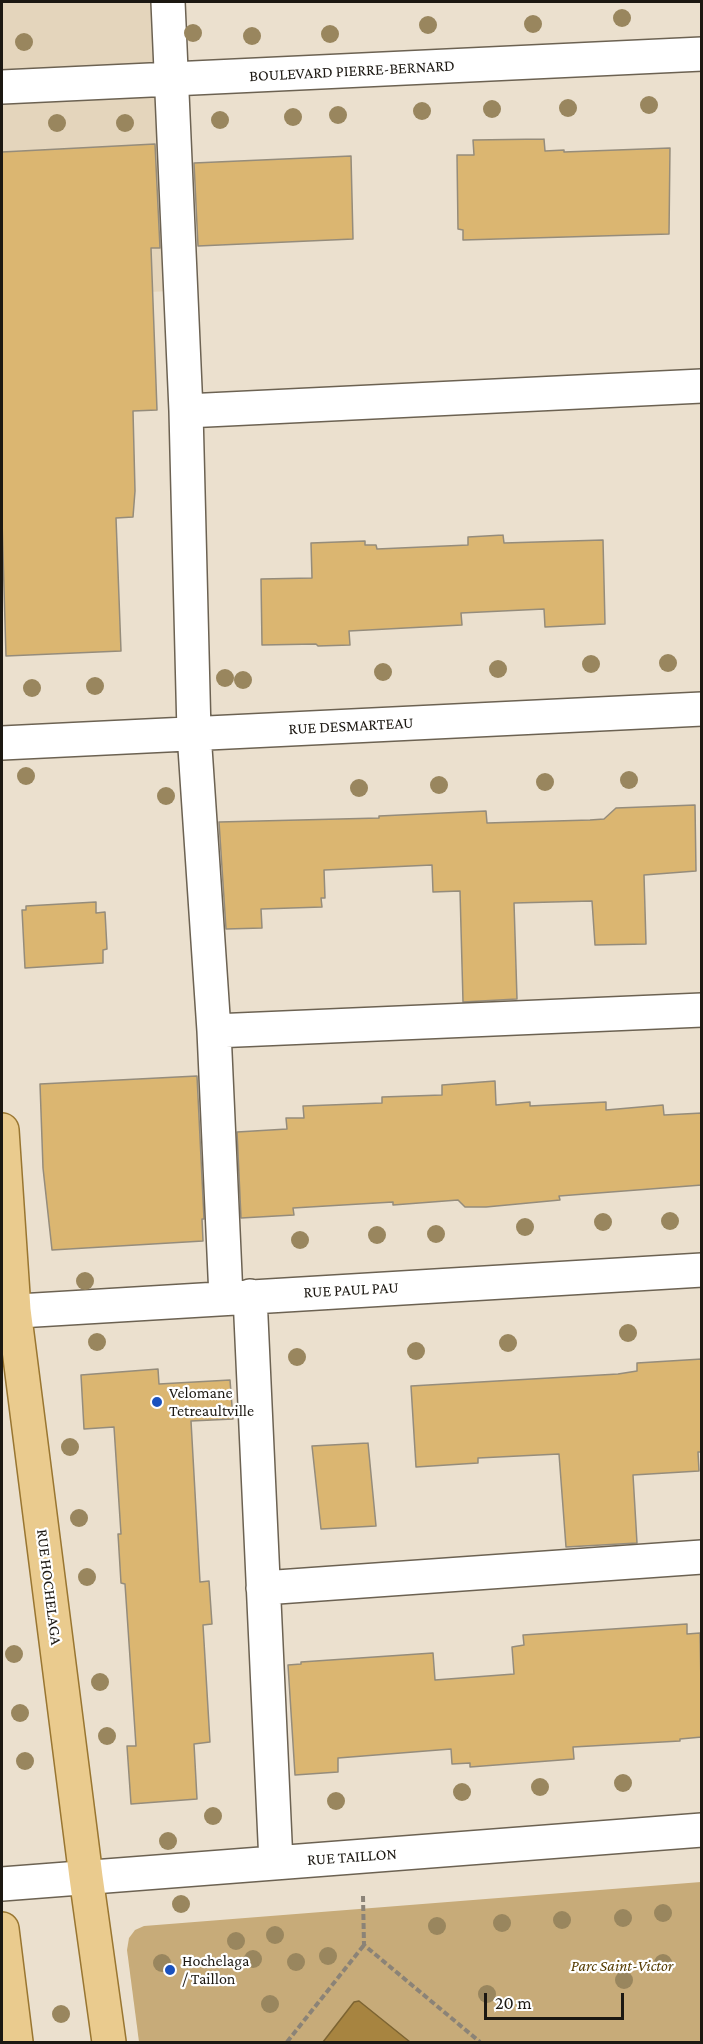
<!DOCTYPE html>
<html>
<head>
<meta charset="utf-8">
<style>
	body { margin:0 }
	#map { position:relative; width:703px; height:2044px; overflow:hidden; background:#ebe0ce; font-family:"Crimson Pro",serif }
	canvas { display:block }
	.frame { position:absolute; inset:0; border:3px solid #1c1812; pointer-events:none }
	.scale { position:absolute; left:484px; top:1993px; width:140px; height:27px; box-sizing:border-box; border:3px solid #1c1812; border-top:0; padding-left:8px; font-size:18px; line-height:21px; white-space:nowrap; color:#1c1812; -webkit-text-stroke:4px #fff; paint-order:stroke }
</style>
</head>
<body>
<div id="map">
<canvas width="703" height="2044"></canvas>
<div class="frame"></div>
<div class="scale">20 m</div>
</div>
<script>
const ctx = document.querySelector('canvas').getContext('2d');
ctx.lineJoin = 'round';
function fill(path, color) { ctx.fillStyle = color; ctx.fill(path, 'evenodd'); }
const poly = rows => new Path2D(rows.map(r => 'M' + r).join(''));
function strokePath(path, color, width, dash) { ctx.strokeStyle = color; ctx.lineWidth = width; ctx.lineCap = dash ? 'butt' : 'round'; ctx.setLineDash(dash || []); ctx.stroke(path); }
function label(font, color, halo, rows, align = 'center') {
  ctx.font = font + ' "Crimson Pro",serif'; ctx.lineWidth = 4.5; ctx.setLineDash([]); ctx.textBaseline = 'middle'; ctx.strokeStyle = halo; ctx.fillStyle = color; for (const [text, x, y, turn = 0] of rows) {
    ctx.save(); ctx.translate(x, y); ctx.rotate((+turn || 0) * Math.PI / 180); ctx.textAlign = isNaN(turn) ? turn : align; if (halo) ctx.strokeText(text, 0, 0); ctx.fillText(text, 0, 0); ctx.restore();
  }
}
fill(poly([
	[2,2,170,2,172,291,2,298]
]), '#e4d5bc');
fill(poly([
	[701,1882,701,2042,139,2042,127,1950,129,1938,135,1930,144,1926]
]), '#c7ab79');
const water = poly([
	[359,2001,410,2042,323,2042,354,2002,359,2001]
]);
fill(water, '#a78440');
strokePath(water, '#7d6432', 1.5);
const building = poly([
	[544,139,545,151,564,150,564,152,670,148,669,234,463,240,463,230,458,229,457,155,474,155,473,140,544,139],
	[155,144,160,248,151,248,157,410,133,411,135,491,133,517,116,518,121,651,6,656,2,520,2,152,155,144],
	[351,156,353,239,198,246,194,163,351,156],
	[503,535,504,543,603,540,605,624,545,627,544,609,461,613,462,625,349,631,350,645,318,646,316,644,262,645,261,579,312,578,311,543,365,541,365,545,376,545,377,549,468,545,468,537,503,535],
	[695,805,696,871,644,875,646,944,595,945,592,901,514,903,517,999,463,1002,460,891,433,892,432,865,324,870,325,898,321,898,322,907,261,909,262,928,226,929,219,822,379,818,379,816,486,811,487,823,590,820,604,819,616,808,695,805],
	[96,902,96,913,105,912,107,949,103,950,103,963,25,968,22,910,26,910,26,906,96,902],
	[197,1076,204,1219,202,1219,203,1241,52,1250,43,1168,40,1084,197,1076],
	[495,1081,496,1105,530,1102,530,1106,606,1102,606,1110,663,1105,664,1115,702,1113,702,1185,559,1196,560,1200,486,1207,465,1207,458,1200,393,1205,393,1202,293,1208,294,1215,241,1218,237,1132,287,1129,286,1118,304,1118,303,1106,382,1103,382,1097,442,1095,442,1085,495,1081],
	[702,1359,702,1452,698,1452,699,1471,633,1475,637,1543,566,1547,559,1454,478,1458,478,1463,416,1467,411,1386,618,1374,637,1371,637,1363,702,1359],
	[158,1369,159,1384,230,1380,233,1419,191,1421,200,1582,209,1581,212,1624,203,1625,210,1742,194,1744,197,1799,131,1804,127,1746,136,1746,125,1584,121,1583,118,1534,121,1534,114,1427,84,1429,81,1375,158,1369],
	[368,1443,376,1526,321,1529,312,1446,368,1443],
	[687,1624,687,1634,700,1633,702,1737,680,1739,680,1741,573,1747,574,1759,470,1767,470,1763,452,1764,451,1749,338,1758,338,1772,295,1775,288,1665,301,1664,301,1662,433,1653,435,1680,514,1674,512,1647,524,1645,523,1635,687,1624]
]);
fill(building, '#dbb671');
strokePath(building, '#958c7b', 1.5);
const minor = poly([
	[168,2,186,411,194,733,214,1031,226,1297],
	[2,87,702,54],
	[186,411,702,386],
	[2,743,702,709],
	[214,1031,702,1010],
	[250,1296,276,1863],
	[2,1312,702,1270],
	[263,1588,702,1557],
	[2,1884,702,1830]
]);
const major = poly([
	[2,1130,14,1310,86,1877,109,2042],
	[2,1929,16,2042]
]);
strokePath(minor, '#6c6252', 36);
strokePath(major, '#997631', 36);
strokePath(poly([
	[363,1896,364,1945,480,2042],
	[287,2042,364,1945]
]), '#8b8377', 4, [6, 3]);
strokePath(minor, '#fff', 33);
strokePath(major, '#eacb8e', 33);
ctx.fillStyle = '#99865e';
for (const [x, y] of [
	[622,18],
	[533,24],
	[428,25],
	[193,33],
	[330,34],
	[252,36],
	[24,42],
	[649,105],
	[568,108],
	[492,109],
	[422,111],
	[338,115],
	[293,117],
	[220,120],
	[57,123],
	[125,123],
	[668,663],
	[591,664],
	[498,669],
	[383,672],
	[225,678],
	[243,680],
	[95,686],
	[32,688],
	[26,776],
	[629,780],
	[545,782],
	[439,785],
	[359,788],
	[166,796],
	[670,1221],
	[603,1222],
	[525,1227],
	[436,1234],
	[377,1235],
	[300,1240],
	[85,1281],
	[628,1333],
	[97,1342],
	[508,1343],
	[416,1351],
	[297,1357],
	[70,1447],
	[79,1518],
	[87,1577],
	[14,1654],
	[100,1682],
	[20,1713],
	[107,1736],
	[25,1761],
	[623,1783],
	[540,1787],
	[462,1792],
	[336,1801],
	[213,1816],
	[168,1841],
	[181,1904],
	[663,1913],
	[623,1918],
	[562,1920],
	[502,1923],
	[437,1926],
	[275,1935],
	[236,1941],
	[328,1956],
	[253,1959],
	[296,1962],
	[162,1963],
	[663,1963],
	[624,1980],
	[487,1994],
	[270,2004],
	[61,2014]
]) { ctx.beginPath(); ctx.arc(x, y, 9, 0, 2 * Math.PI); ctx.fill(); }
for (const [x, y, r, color] of [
	[157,1402,6,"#1a51be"],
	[170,1970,6,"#1a51be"]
]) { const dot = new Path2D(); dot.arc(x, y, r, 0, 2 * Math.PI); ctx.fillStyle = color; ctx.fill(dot); strokePath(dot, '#fff', 2); }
label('16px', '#1c1812', '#fff', [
	["BOULEVARD PIERRE-BERNARD",352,71,-3],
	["RUE DESMARTEAU",351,726,-3],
	["RUE PAUL PAU",351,1290,-3],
	["RUE HOCHELAGA",49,1587,83],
	["RUE TAILLON",352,1857,-4]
]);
label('16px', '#1c1812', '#fff', [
	["Velomane",169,1393],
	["Tetreaultville",169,1411],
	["Hochelaga",182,1961],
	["/ Taillon",182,1979]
], 'left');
label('italic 16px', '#563d03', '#fff', [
	["Parc Saint-Victor",622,1966]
]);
</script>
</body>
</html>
